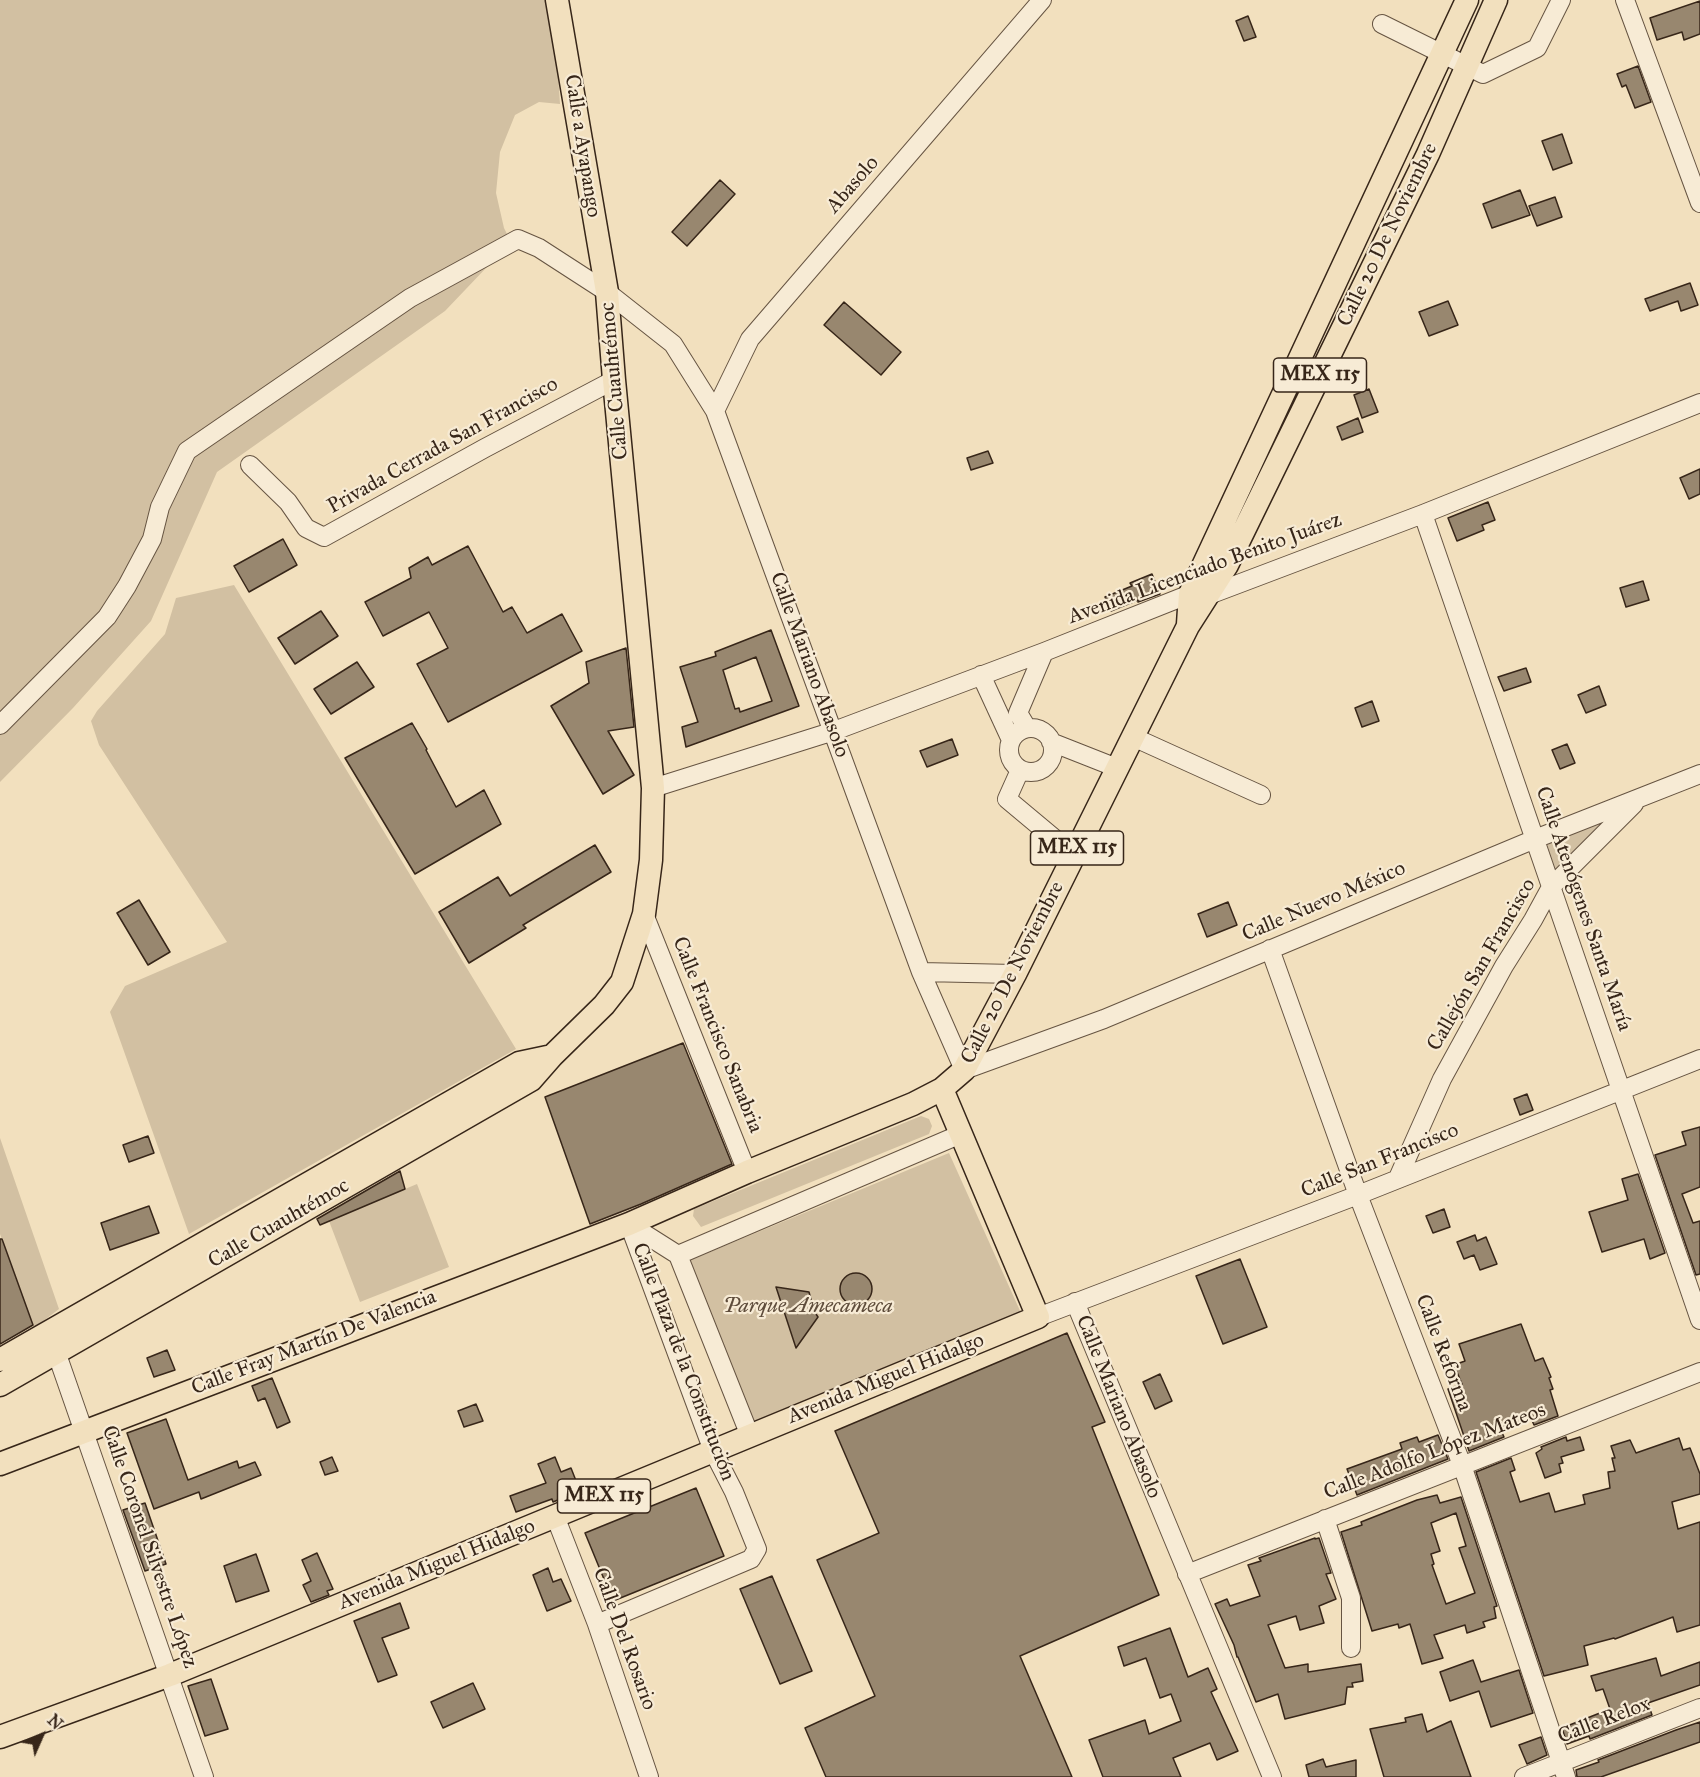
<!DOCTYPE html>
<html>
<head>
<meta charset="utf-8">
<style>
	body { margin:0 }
	#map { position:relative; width:1700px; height:1777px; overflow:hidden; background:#f2e0be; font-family:"IM FELL Great Primer",serif }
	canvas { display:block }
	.north { position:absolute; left:12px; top:1705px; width:60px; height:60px; -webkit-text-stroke:4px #f7ebd5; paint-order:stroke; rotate:45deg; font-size:16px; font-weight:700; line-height:24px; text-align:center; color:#372619 }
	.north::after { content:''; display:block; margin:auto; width:21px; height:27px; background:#372619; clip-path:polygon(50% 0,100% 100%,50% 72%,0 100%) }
</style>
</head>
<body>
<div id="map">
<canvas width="1700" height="1777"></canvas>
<div class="north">N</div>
</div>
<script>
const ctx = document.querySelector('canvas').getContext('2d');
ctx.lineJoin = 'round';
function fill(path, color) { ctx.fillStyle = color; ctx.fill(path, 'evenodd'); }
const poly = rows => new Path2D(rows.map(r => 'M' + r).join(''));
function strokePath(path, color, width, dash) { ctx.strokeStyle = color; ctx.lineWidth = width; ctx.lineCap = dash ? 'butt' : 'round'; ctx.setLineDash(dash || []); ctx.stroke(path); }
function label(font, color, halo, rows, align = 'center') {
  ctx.font = font + ' "IM FELL Great Primer",serif'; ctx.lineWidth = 4.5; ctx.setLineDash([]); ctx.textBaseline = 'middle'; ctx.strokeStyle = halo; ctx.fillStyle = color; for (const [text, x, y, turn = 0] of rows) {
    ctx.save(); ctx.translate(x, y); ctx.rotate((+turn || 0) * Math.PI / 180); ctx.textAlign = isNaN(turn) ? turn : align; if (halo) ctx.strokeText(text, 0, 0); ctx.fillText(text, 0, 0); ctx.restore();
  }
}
fill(poly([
	[0,0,553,0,560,104,539,102,515,115,500,152,496,193,504,228,512,244,486,268,445,311,217,472,151,621,73,708,0,782],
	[234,585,516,1049,189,1234,110,1012,125,986,227,942,99,745,91,721,97,711,165,634,176,598],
	[1629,805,1556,877,1546,840],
	[921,1116,929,1119,932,1126,929,1134,701,1227,693,1216,694,1209],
	[0,1138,59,1309,34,1328,0,1234],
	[949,1153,1021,1313,753,1427,688,1261],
	[417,1184,449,1267,360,1302,329,1221]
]), '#d2c0a2');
const building = poly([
	[1700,1,1700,34,1684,40,1682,32,1657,40,1650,18,1700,1],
	[1248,16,1256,37,1244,41,1236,21,1248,16],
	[1638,66,1651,102,1635,108,1626,85,1622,87,1617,74,1638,66],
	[1562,134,1572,163,1553,170,1542,141,1562,134],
	[720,180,735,194,687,246,672,232,720,180],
	[1520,190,1530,215,1492,228,1483,204,1520,190],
	[1555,197,1562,217,1537,226,1529,206,1555,197],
	[1690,283,1698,305,1681,311,1678,301,1650,311,1645,299,1690,283],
	[1448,301,1458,325,1429,336,1419,312,1448,301],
	[844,302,901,352,881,375,824,325,844,302],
	[1369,389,1378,412,1362,418,1354,395,1369,389],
	[1358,418,1363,432,1342,440,1337,427,1358,418],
	[988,451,993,463,971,470,967,458,988,451],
	[1700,469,1700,494,1689,499,1680,478,1700,469],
	[1488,502,1495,520,1482,525,1484,530,1457,541,1448,518,1488,502],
	[283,539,297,565,249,592,234,566,283,539],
	[468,546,503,612,512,607,527,633,562,614,582,651,448,722,417,664,448,648,429,612,383,636,365,602,411,578,409,568,428,557,432,565,468,546],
	[1152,574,1160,594,1138,602,1138,600,1111,611,1105,597,1132,586,1130,583,1152,574],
	[1643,581,1649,600,1626,607,1620,588,1643,581],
	[321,611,338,636,295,664,278,638,321,611],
	[771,630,799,706,686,747,682,727,698,722,680,667,716,656,715,652,771,630],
	[756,657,772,701,740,712,739,708,735,709,723,670,756,657],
	[626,648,634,727,608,731,634,775,603,794,551,706,589,683,586,662,626,648],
	[357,662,374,687,331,714,314,689,357,662],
	[1526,668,1531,682,1504,691,1498,677,1526,668],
	[1599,686,1606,705,1586,713,1578,695,1599,686],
	[1372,701,1379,721,1362,727,1355,708,1372,701],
	[412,723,427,749,426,750,456,807,484,790,501,824,415,874,345,758,412,723],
	[952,739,958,755,927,767,920,751,952,739],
	[1567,744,1575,763,1560,769,1552,750,1567,744],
	[595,845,611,872,523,925,526,928,469,963,439,912,498,877,510,896,595,845],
	[139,900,170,952,148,965,117,913,139,900],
	[1228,902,1237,925,1207,937,1198,914,1228,902],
	[683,1043,732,1164,641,1204,590,1224,545,1097,683,1043],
	[1527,1094,1533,1110,1520,1115,1514,1099,1527,1094],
	[1700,1127,1700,1187,1682,1194,1693,1223,1700,1221,1700,1274,1696,1275,1655,1155,1686,1145,1682,1132,1700,1127],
	[148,1136,154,1153,129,1162,123,1145,148,1136],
	[400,1171,405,1189,320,1225,317,1219,400,1171],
	[1638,1174,1665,1253,1650,1259,1644,1239,1602,1252,1589,1212,1628,1200,1622,1179,1638,1174],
	[149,1206,159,1233,110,1250,101,1223,149,1206],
	[1444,1209,1450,1227,1433,1233,1426,1216,1444,1209],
	[1475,1235,1477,1241,1486,1237,1497,1264,1480,1270,1474,1255,1464,1259,1457,1242,1475,1235],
	[0,1239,2,1239,33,1325,0,1344,0,1239],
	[1240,1259,1267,1327,1223,1344,1196,1276,1240,1259],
	'840 1289a16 16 0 1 1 32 0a16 16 0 1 1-32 0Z',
	[776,1287,809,1292,814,1311,818,1317,796,1348,776,1287],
	[1521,1324,1535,1361,1543,1358,1551,1377,1549,1378,1553,1389,1550,1390,1558,1416,1534,1425,1531,1418,1500,1428,1504,1437,1469,1451,1448,1389,1462,1384,1454,1365,1465,1361,1459,1344,1521,1324],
	[1067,1333,1105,1422,1092,1427,1159,1595,1020,1656,1072,1777,826,1777,805,1728,875,1696,817,1560,879,1533,835,1431,1067,1333],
	[167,1350,175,1370,154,1377,147,1358,167,1350],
	[1160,1374,1172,1401,1155,1409,1143,1382,1160,1374],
	[272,1378,290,1422,277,1428,265,1398,258,1401,252,1386,272,1378],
	[476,1404,483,1421,464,1427,458,1411,476,1404],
	[166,1419,188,1480,237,1461,239,1468,255,1462,261,1475,201,1499,199,1492,154,1509,127,1433,166,1419],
	[1438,1435,1448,1459,1357,1495,1347,1469,1402,1449,1400,1443,1417,1437,1419,1442,1438,1435],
	[1566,1437,1567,1441,1580,1437,1584,1450,1561,1457,1563,1463,1559,1464,1561,1472,1545,1478,1536,1453,1542,1449,1541,1447,1566,1437],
	[1679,1438,1683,1450,1690,1448,1700,1474,1700,1494,1672,1502,1678,1529,1700,1522,1700,1625,1677,1632,1673,1617,1615,1639,1614,1638,1584,1646,1588,1665,1544,1676,1476,1472,1511,1458,1515,1470,1510,1472,1520,1502,1549,1493,1555,1512,1585,1504,1583,1495,1610,1488,1608,1472,1615,1471,1612,1458,1615,1458,1611,1446,1630,1440,1636,1453,1679,1438],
	[332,1457,338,1471,325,1475,320,1462,332,1457],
	[555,1457,561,1472,571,1468,580,1491,553,1502,552,1499,516,1512,510,1496,546,1483,538,1464,555,1457],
	[696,1488,724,1556,613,1601,585,1533,696,1488],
	[1437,1495,1440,1503,1461,1497,1497,1606,1494,1607,1496,1618,1483,1622,1485,1627,1467,1633,1465,1625,1434,1635,1443,1658,1422,1664,1410,1624,1399,1628,1398,1624,1372,1631,1341,1532,1362,1525,1361,1522,1417,1500,1437,1495],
	[1456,1513,1466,1546,1459,1548,1475,1593,1446,1604,1432,1565,1434,1564,1431,1554,1440,1551,1431,1523,1456,1513],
	[145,1503,166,1564,145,1571,123,1510,145,1503],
	[1315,1538,1315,1539,1319,1538,1331,1573,1326,1574,1336,1599,1319,1606,1324,1623,1300,1630,1296,1616,1268,1625,1285,1668,1308,1664,1308,1672,1361,1664,1363,1681,1352,1683,1353,1687,1347,1687,1345,1704,1285,1719,1278,1694,1256,1702,1238,1657,1237,1657,1234,1645,1215,1604,1227,1599,1230,1606,1260,1596,1248,1565,1261,1561,1259,1558,1315,1538],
	[317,1553,333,1589,327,1591,329,1595,311,1602,303,1585,311,1581,302,1560,317,1553],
	[256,1554,269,1591,236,1602,224,1566,256,1554],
	[548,1568,553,1582,561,1579,571,1601,547,1611,533,1575,548,1568],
	[772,1576,812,1671,780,1684,740,1589,772,1576],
	[400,1603,409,1628,382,1638,397,1675,378,1682,354,1621,400,1603],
	[1170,1628,1188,1677,1208,1668,1217,1689,1211,1692,1238,1751,1217,1760,1210,1743,1173,1758,1181,1777,1103,1777,1089,1740,1145,1720,1149,1734,1181,1721,1171,1694,1160,1698,1146,1658,1124,1666,1118,1647,1170,1628],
	[1656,1658,1661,1676,1700,1662,1700,1685,1648,1703,1652,1715,1590,1739,1589,1736,1567,1744,1562,1728,1610,1709,1603,1689,1596,1691,1591,1676,1656,1658],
	[1473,1660,1481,1682,1519,1670,1533,1713,1491,1727,1479,1691,1450,1701,1440,1672,1473,1660],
	[211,1679,228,1729,205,1736,188,1686,211,1679],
	[473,1683,485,1709,443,1728,431,1702,473,1683],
	[1422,1714,1427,1732,1451,1721,1471,1777,1384,1777,1370,1729,1406,1722,1405,1718,1422,1714],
	[1700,1722,1700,1742,1601,1777,1577,1777,1576,1770,1599,1762,1598,1760,1676,1730,1700,1722],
	[1541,1737,1547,1755,1527,1764,1519,1745,1541,1737],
	[1323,1759,1326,1767,1356,1760,1356,1777,1309,1777,1306,1765,1323,1759]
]);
fill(building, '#98876f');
strokePath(building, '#372619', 1.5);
const minor = poly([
	[1625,0,1700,203],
	[1382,24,1483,74,1537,48,1561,0],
	[715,411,750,339,1042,0],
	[250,465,288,502,306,528,324,537,485,448,614,380],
	[1423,514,1700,1320],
	[981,675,1011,740],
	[0,725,107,617,127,586,152,539,160,507,187,451,410,298,518,239,539,248,607,292,673,344,715,411,921,972,964,1070,1104,1019,1535,839,1700,774],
	[1027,728,1018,713,1044,652],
	'1009 750a22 22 0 1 1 44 0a22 22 0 1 1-44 0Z',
	[1133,737,1261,795],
	[1051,742,1117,768],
	[1020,770,1007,799,1074,855],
	[653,788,834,731,1044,652,1190,594,1209,595,1423,514,1700,403],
	[644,914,747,1172],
	[1270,949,1358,1195,1462,1465,1566,1777],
	[921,972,1015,974],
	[1398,1178,1442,1079,1504,966,1533,920,1551,887,1634,804],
	[629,1224,678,1255,750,1436],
	[678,1255,961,1134],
	[1075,1302,1272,1777],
	[1038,1317,1358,1195,1700,1059],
	[52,1340,204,1777],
	[555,1516,597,1624,649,1777],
	[1325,1519,1351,1598,1351,1648],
	[1187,1574,1700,1372],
	[597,1624,751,1559,757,1549,734,1492,713,1451,629,1224],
	[1524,1777,1700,1708]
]);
const major = poly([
	[1188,624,1190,594,1467,0],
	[0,1360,519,1063,552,1056],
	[0,1385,531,1080,552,1056,604,1005,622,982,644,914,651,860,653,788,614,380,607,292,557,0],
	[0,1464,629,1224,747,1172,913,1104,942,1089,964,1070,1015,974,1188,626,1227,565,1428,154,1496,0],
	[0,1737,170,1675,1038,1317,942,1089]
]);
strokePath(minor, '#665442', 20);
strokePath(major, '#372619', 25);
strokePath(minor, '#f7ebd5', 18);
strokePath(major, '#f2e0be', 22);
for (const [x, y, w] of [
	[1320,375,93],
	[1077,848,93],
	[604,1496,93]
]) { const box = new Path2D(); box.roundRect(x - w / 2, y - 17, w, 34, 4.5); ctx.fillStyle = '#f7ebd5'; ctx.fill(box); strokePath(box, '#372619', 1.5); }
label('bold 20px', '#372619', null, [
	["MEX 115",1320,375],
	["MEX 115",1077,848],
	["MEX 115",604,1496]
]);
label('21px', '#372619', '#f7ebd5', [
	["Calle a Ayapango",582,146,81],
	["Abasolo",853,185,-49],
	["Calle 20 De Noviembre",1388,235,-64],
	["Calle Cuauhtémoc",615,381,-95],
	["Privada Cerrada San Francisco",443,446,-29],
	["Avenida Licenciado Benito Juárez",1205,569,-20],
	["Calle Mariano Abasolo",809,665,70],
	["Calle Nuevo México",1324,902,-23],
	["Calle Atenógenes Santa María",1583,909,71],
	["Callejón San Francisco",1482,965,-60],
	["Calle 20 De Noviembre",1013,973,-63],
	["Calle Francisco Sanabria",717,1035,68],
	["Calle San Francisco",1380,1161,-22],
	["Calle Cuauhtémoc",279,1224,-30],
	["Calle Fray Martín De Valencia",314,1343,-21],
	["Calle Reforma",1443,1353,69],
	["Calle Plaza de la Constitución",683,1362,69],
	["Avenida Miguel Hidalgo",886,1379,-22],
	["Calle Mariano Abasolo",1118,1407,68],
	["Calle Adolfo López Mateos",1435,1452,-21],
	["Calle Coronel Silvestre López",149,1547,71],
	["Avenida Miguel Hidalgo",437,1565,-22],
	["Calle Del Rosario",624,1639,70],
	["Calle Relox",1604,1721,-21]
]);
label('italic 21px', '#5e4c3b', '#f7ebd5', [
	["Parque Amecameca",808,1307]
]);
</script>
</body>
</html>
